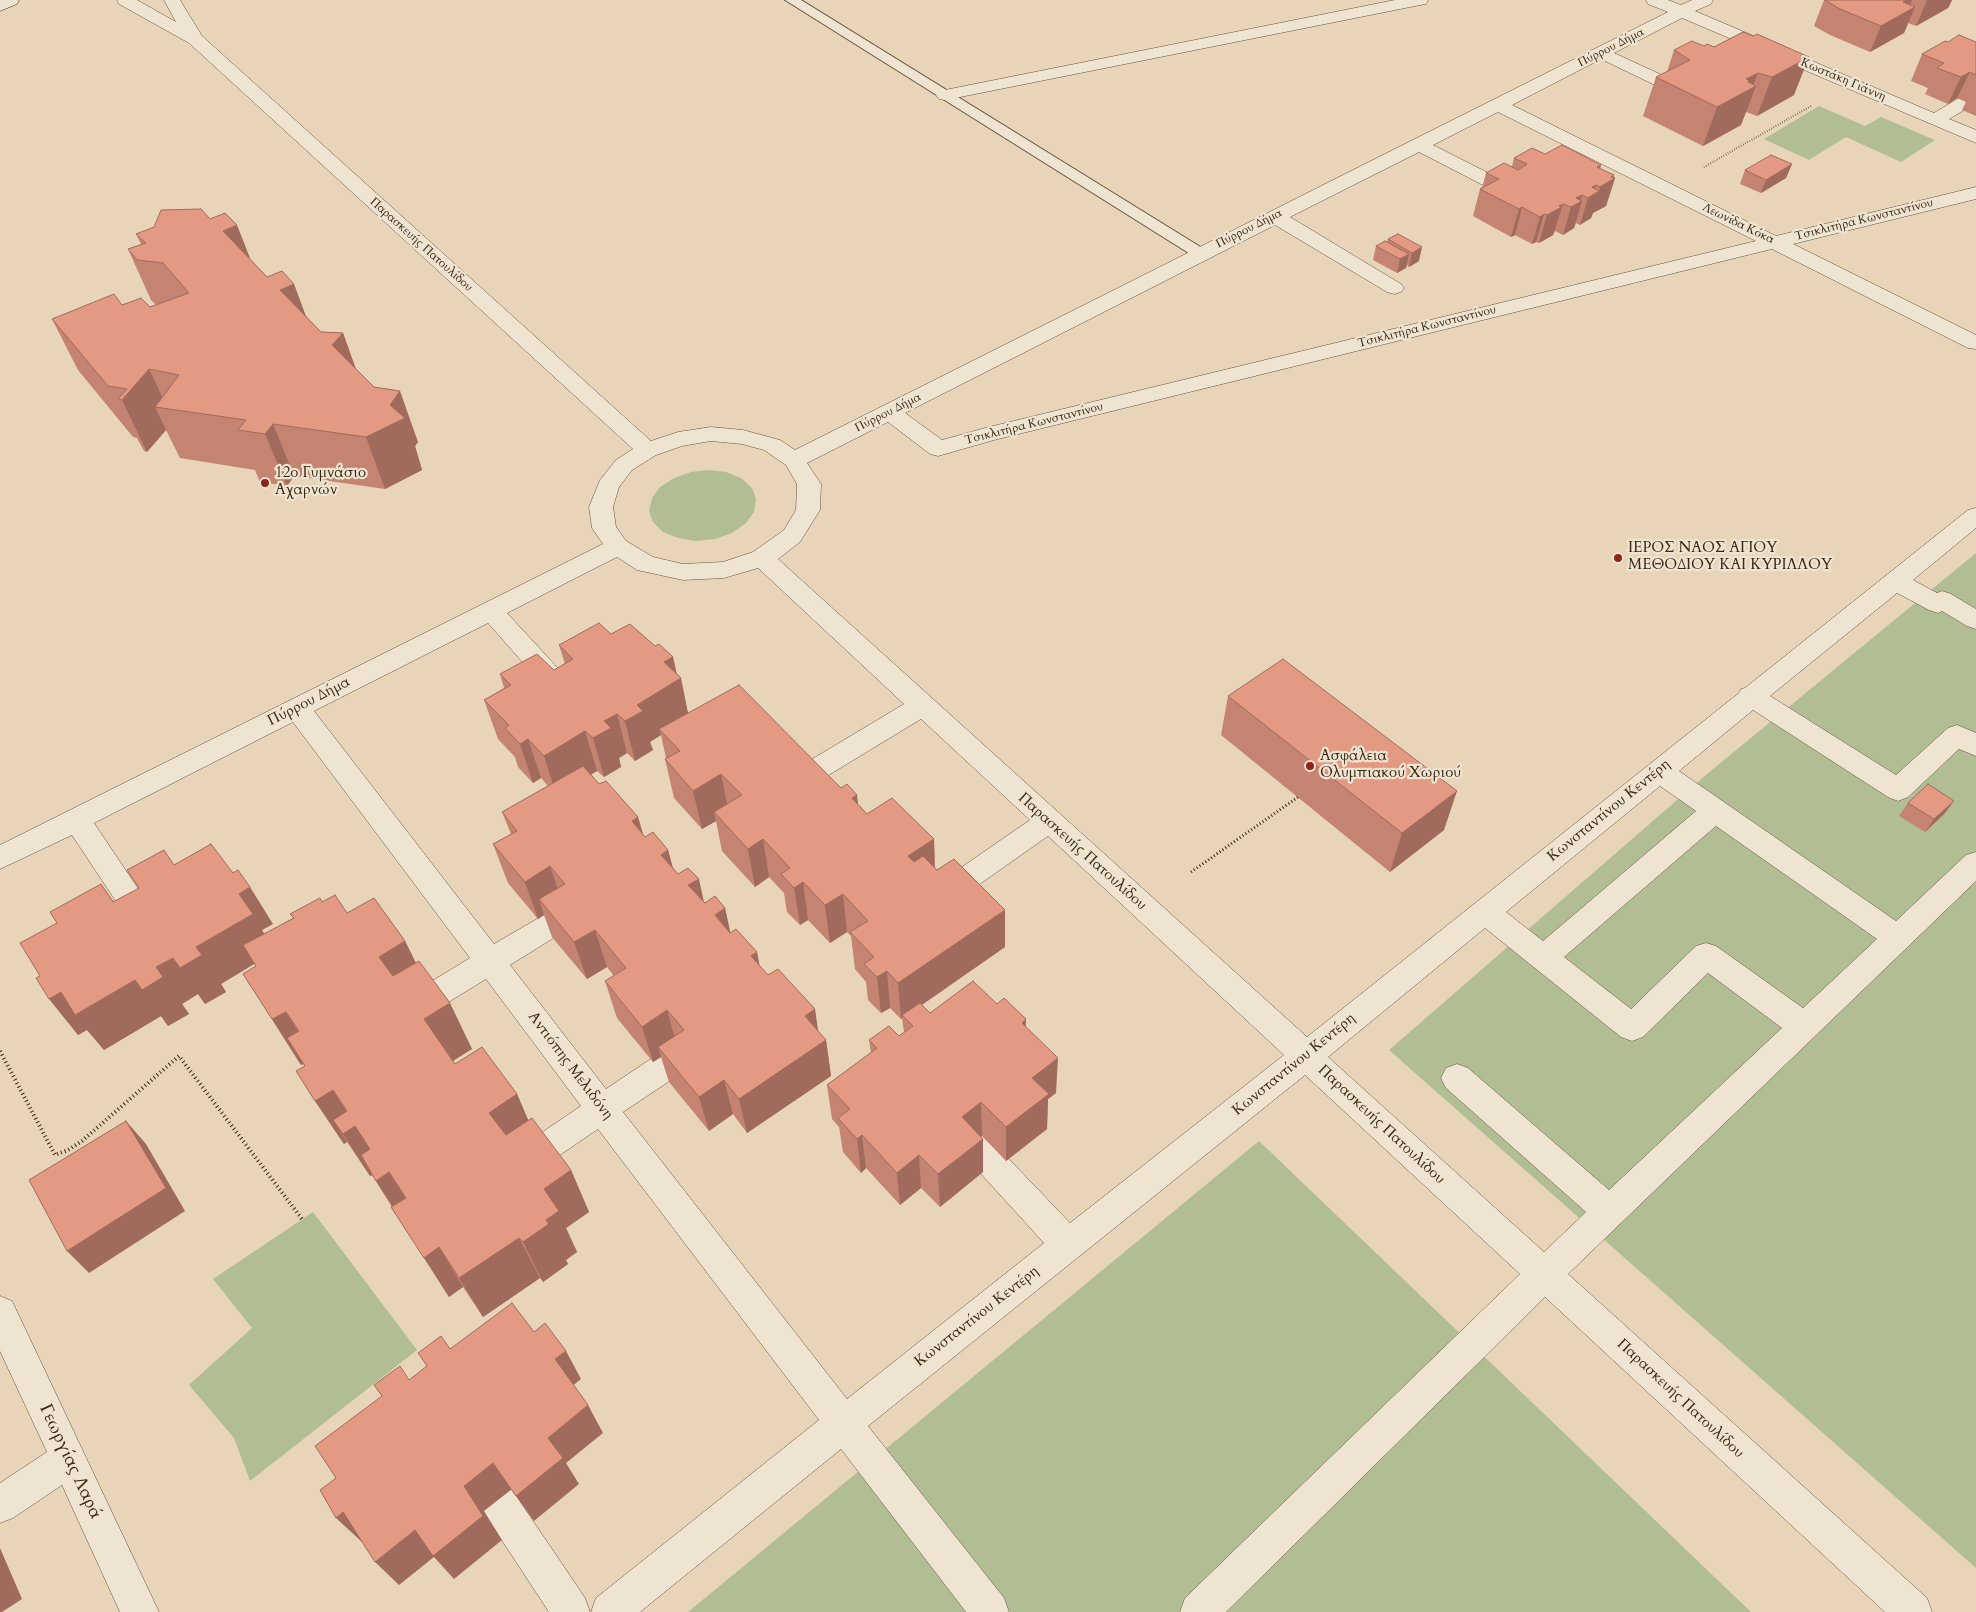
<!DOCTYPE html>
<html>
<head>
<meta charset="utf-8">
<style>
	body { margin:0 }
	canvas { display:block; background:#e7d4b9 }
</style>
</head>
<body>
<canvas width="1976" height="1612"></canvas>
<script>
const ctx = document.querySelector('canvas').getContext('2d');
ctx.lineJoin = 'round';
function fill(path, color) { ctx.fillStyle = color; ctx.fill(path, 'evenodd'); }
const poly = rows => new Path2D(rows.map(r => 'M' + r).join(''));
function strokePath(path, color, width, dash) { ctx.strokeStyle = color; ctx.lineWidth = width; ctx.lineCap = dash ? 'butt' : 'round'; ctx.setLineDash(dash || []); ctx.stroke(path); }
function label(font, color, halo, rows, align = 'center') {
  ctx.font = font + ' Cardo,serif'; ctx.lineWidth = 4.5; ctx.setLineDash([]); ctx.textBaseline = 'middle'; ctx.strokeStyle = halo; ctx.fillStyle = color; for (const [text, x, y, turn = 0] of rows) {
    ctx.save(); ctx.translate(x, y); ctx.rotate((+turn || 0) * Math.PI / 180); ctx.textAlign = isNaN(turn) ? turn : align; if (halo) ctx.strokeText(text, 0, 0); ctx.fillText(text, 0, 0); ctx.restore();
  }
}
fill(poly([
	[1819,106,1865,126,1881,117,1935,140,1901,162,1846,137,1809,160,1764,139],
	[709,470,726,472,741,478,752,488,756,499,754,512,746,523,732,533,715,539,696,541,678,538,663,532,653,522,649,511,652,498,660,487,674,478,691,472],
	[1976,553,1976,1568,1389,1050,1707,774],
	[1259,1141,1751,1612,688,1612],
	[313,1212,417,1350,250,1481,234,1438,189,1385,252,1328,213,1279]
]), '#b1be93');
const lane = poly([
	[785,0,801,0,1207,251,1209,254,1207,257,1201,259,1195,257,785,0]
]);
const street = poly([
	[117,0,137,0,176,22,164,0,180,0,202,36,651,441,678,432,711,427,743,430,780,440,795,450,1668,12,1648,4,1646,0,1668,0,1681,5,1692,0,1713,0,1711,4,1695,11,1934,113,1959,98,1965,97,1971,98,1974,102,1971,106,1949,119,1976,130,1976,143,1682,18,1614,53,1675,81,1678,85,1675,89,1669,90,1663,89,1601,59,1512,105,1776,236,1976,187,1976,199,1793,244,1976,335,1976,349,1968,348,1772,249,994,440,938,456,930,454,888,422,807,463,821,484,820,510,800,542,778,559,1307,1037,1739,693,1741,689,1745,688,1968,510,1976,508,1976,528,1913,580,1937,593,1942,591,1951,594,1976,609,1976,629,1967,626,1942,611,1938,613,1929,610,1897,593,1770,696,1896,775,1948,728,1957,725,1976,733,1976,756,1959,749,1908,797,1898,801,1888,797,1753,710,1679,771,1896,921,1966,855,1976,852,1976,881,1568,1274,1927,1598,1932,1612,1885,1612,1545,1297,1226,1612,1180,1612,1185,1598,1520,1274,1305,1075,868,1426,1004,1598,1009,1612,966,1612,841,1449,640,1612,591,1612,596,1598,819,1420,598,1129,532,1174,521,1179,510,1174,505,1164,510,1154,581,1106,486,979,421,1019,410,1023,399,1019,395,1010,399,1001,470,958,293,722,94,823,157,917,162,925,157,933,147,937,137,933,72,835,0,869,0,845,603,544,592,528,589,507,600,480,616,460,633,449,189,43,119,4,117,0],
	[1498,112,1756,241,989,427,942,440,905,413,1275,225,1387,292,1394,294,1401,292,1404,288,1401,284,1290,217,1419,152,1508,198,1515,200,1522,198,1525,194,1522,190,1433,145,1498,112],
	[711,441,742,444,764,450,786,465,797,484,796,510,784,530,753,552,723,562,683,564,653,557,626,541,616,527,613,507,619,487,632,470,656,455,682,446,711,441],
	[617,557,637,570,683,580,724,578,758,568,904,704,789,773,785,780,789,787,799,790,809,787,921,719,1030,820,930,889,926,897,930,905,940,909,950,905,1048,836,1284,1055,1070,1223,984,1133,973,1128,962,1133,957,1143,962,1153,1044,1243,847,1399,623,1112,695,1064,699,1054,695,1044,684,1041,673,1044,606,1089,510,965,581,921,585,913,581,905,571,901,561,905,494,944,314,711,488,623,548,691,557,693,566,691,570,684,566,677,507,613,617,557],
	[1660,786,1696,811,1543,941,1506,912,1660,786],
	[1716,826,1877,939,1803,1008,1716,946,1706,943,1696,946,1631,1009,1564,957,1716,826],
	[1485,928,1621,1037,1632,1041,1643,1037,1708,973,1782,1028,1609,1190,1468,1068,1457,1064,1446,1068,1441,1078,1446,1088,1586,1212,1544,1252,1328,1057,1485,928],
	[1395,0,1428,0,1426,4,1420,5,945,100,939,99,936,95,939,91,945,90,1395,0],
	[0,1296,12,1301,159,1612,120,1612,62,1485,13,1518,0,1523,0,1483,47,1452,0,1351,0,1296],
	[497,1482,510,1487,585,1598,590,1612,549,1612,484,1513,479,1500,484,1487,497,1482]
]);
const secondary = poly([
	[0,0,19,0,17,4,0,11,0,0]
]);
strokePath(lane, '#64543c', 2);
strokePath(street, '#64543c', 1);
strokePath(secondary, '#382913', 1);
strokePath(poly([
	[1704,167,1811,106]
]), '#382913', 2, [0.5, 2]);
strokePath(poly([
	[1191,872,1298,797]
]), '#382913', 3, [1, 2.5]);
strokePath(poly([
	[0,1051,55,1155,68,1150,82,1141,179,1056,302,1219]
]), '#382913', 4, [1, 3]);
fill(lane, '#efe3d2');
fill(street, '#efe3d2');
fill(secondary, '#efe3d2');
fill(poly([
	[1824,0,1952,0,1948,8,1916,26,1908,23,1904,33,1870,52,1830,35,1814,26],
	[1743,32,1794,95,1757,116,1746,112,1741,125,1703,146,1643,116,1656,77,1667,72,1674,50,1714,47],
	[1948,42,1976,42,1976,116,1962,110,1966,102,1957,98,1948,104,1925,94,1928,88,1911,81,1922,54],
	[1545,154,1601,165,1600,168,1615,178,1606,206,1593,213,1591,218,1580,225,1576,223,1574,228,1563,235,1555,231,1553,235,1539,243,1536,242,1532,244,1515,235,1511,237,1473,216,1480,189,1482,188,1486,173,1512,166,1514,158],
	[1792,164,1786,178,1761,193,1740,184,1745,170],
	[136,234,250,259,321,332,343,333,356,369,418,442,415,446,422,470,385,489,294,476,287,486,260,482,255,470,180,458,166,430,147,452,144,451,137,438,133,437,78,370,52,319,122,305,150,307,156,305,151,300,128,249,141,244],
	[1398,234,1419,261,1409,267,1407,265,1406,268,1397,273,1373,260,1376,246,1387,242,1388,239],
	[611,634,655,646,673,657,677,675,688,713,841,788,857,795,858,804,867,814,934,839,935,869,1005,947,922,1005,930,1013,997,1004,1026,1027,1056,1093,1048,1099,1047,1129,1006,1161,982,1136,981,1137,983,1172,940,1207,921,1188,900,1205,866,1168,861,1173,843,1152,839,1127,832,1119,827,1085,871,1053,869,1040,899,1036,904,1032,902,1018,901,1019,890,1008,881,1013,868,1000,866,982,855,969,851,936,847,932,830,943,808,920,800,925,787,912,784,893,769,877,755,887,722,851,716,821,702,829,674,798,665,759,666,758,661,735,650,742,653,750,635,761,627,753,619,758,621,767,604,777,597,771,591,774,599,784,638,817,643,834,645,837,668,850,673,868,705,903,725,908,730,932,757,952,759,965,826,1040,831,1076,747,1133,733,1114,709,1131,669,1082,661,1057,653,1062,617,1018,605,981,614,976,607,967,587,979,552,937,544,915,538,919,508,883,493,844,511,834,502,812,548,786,541,778,533,783,518,767,515,757,498,739,484,700,504,688,500,674,554,670,565,664,559,645],
	[1228,696,1444,830,1390,872,1221,735],
	[1954,801,1944,814,1925,832,1899,816,1908,803],
	[174,865,233,873,273,924,262,930,264,934,293,918,290,914,322,902,347,913,405,941,416,963,472,1049,453,1061,455,1064,517,1094,528,1120,571,1170,589,1212,566,1228,577,1252,566,1260,568,1264,543,1282,540,1278,483,1317,463,1287,449,1297,372,1175,370,1176,347,1142,344,1144,315,1101,305,1066,303,1064,301,1065,243,974,256,966,254,964,221,984,226,992,205,1004,198,994,182,1004,189,1014,168,1026,161,1016,104,1050,87,1030,78,1035,40,976,101,884,114,902,139,888]
]), '#c48471');
fill(poly([
	[1906,0,1912,0,1908,11,1915,7,1904,33,1870,52,1881,26,1903,2],
	[1927,0,1952,0,1948,8,1916,26],
	[1809,57,1794,95,1757,116,1772,77],
	[1970,72,1957,98,1948,104,1961,77],
	[1758,73,1752,88,1756,86,1741,125,1703,146,1717,107,1746,79],
	[1792,164,1786,178,1761,193,1766,180],
	[1601,165,1594,186,1596,185,1593,195,1599,192,1600,187,1611,177,1614,175,1613,180,1615,178,1606,206,1593,213,1591,218,1580,225,1597,167],
	[1582,195,1580,202,1582,201,1574,228,1563,235,1571,207,1576,198],
	[1563,204,1553,235,1539,243,1547,215],
	[1522,207,1515,235,1511,237,1519,209],
	[1544,214,1536,242,1532,244,1540,217],
	[237,225,257,276,223,231],
	[1422,247,1419,261,1409,267,1412,253],
	[1409,254,1406,268,1397,273,1400,259],
	[294,284,313,335,280,290],
	[343,333,361,384,332,345],
	[149,369,168,409,155,407,166,430,147,452,122,400],
	[400,391,418,442,415,446,422,470,385,489,366,437],
	[273,424,294,476,287,486,265,434],
	[673,657,678,680,681,678,689,718,659,729,661,735,650,742,653,750,635,761,625,721,637,705,664,662],
	[617,714,627,753,619,758,621,767,604,777,593,738,604,721],
	[585,731,597,771,556,795,544,756],
	[528,739,541,778,533,783,520,744],
	[721,774,729,813,714,812,716,821,702,829,693,791],
	[1457,791,1444,830,1390,872,1402,833],
	[857,795,861,833,852,798],
	[1954,801,1944,814,1925,832,1934,819],
	[638,817,649,856,632,821],
	[763,839,769,877,755,887,748,849],
	[934,839,935,878,910,894,908,856],
	[668,850,678,888,661,855],
	[550,866,563,904,539,899,544,915,538,919,525,882],
	[699,879,707,916,688,885],
	[803,882,808,920,800,925,794,888],
	[250,887,273,924,262,930,275,952,243,945,254,964,221,984,226,992,205,1004,198,994,182,1004,189,1014,168,1026,161,1016,104,1050,87,1030,78,1035,49,999,61,992,156,967,173,958,196,947,239,894],
	[843,894,847,932,830,943,825,905],
	[725,908,733,945,715,915],
	[1005,910,1005,947,904,1017,902,1015,902,1018,901,1019,898,983],
	[595,930,607,967,587,979,574,942],
	[405,941,428,988,403,1003,379,957],
	[757,952,764,989,751,956],
	[887,971,890,1008,881,1013,877,977],
	[450,1003,472,1049,446,1065,424,1019],
	[815,1009,820,1044,826,1040,831,1076,747,1133,739,1099,805,1016],
	[667,1010,677,1046,658,1047,661,1057,653,1062,642,1027],
	[286,1012,314,1058,301,1065,272,1019],
	[1026,1019,1025,1055,1022,1023],
	[1058,1058,1056,1093,1048,1099,1047,1129,1006,1161,1006,1127,1032,1078],
	[724,1080,733,1114,709,1131,699,1097],
	[333,1090,382,1169,370,1176,343,1134,333,1120,347,1142,344,1144,315,1101],
	[517,1094,536,1138,510,1156,489,1113],
	[981,1102,982,1136,963,1151,962,1117],
	[126,1121,146,1144,185,1211,89,1273,67,1251],
	[862,1135,866,1168,861,1173,857,1139],
	[983,1139,983,1172,940,1207,938,1174],
	[919,1155,921,1188,900,1205,897,1173],
	[571,1170,589,1212,566,1228,577,1252,566,1260,568,1264,543,1282,523,1242,546,1220,544,1189],
	[389,1172,415,1214,402,1222,376,1181],
	[519,1238,540,1278,483,1317,459,1278],
	[439,1247,463,1287,449,1297,424,1258],
	[566,1351,581,1379,570,1388,555,1359],
	[588,1405,603,1433,566,1463,579,1484,534,1521,516,1496,548,1438],
	[493,1463,512,1489,484,1511,502,1540,454,1579,434,1557,399,1585,375,1562,415,1530,464,1486],
	[343,1512,368,1536,362,1542,336,1518],
	[0,1548,22,1599,2,1612,0,1612]
]), '#a06b5c');
const building = poly([
	[1825,0,1906,0,1903,2,1915,7,1881,26,1840,9,1825,0],
	[1743,32,1753,36,1757,34,1809,57,1772,77,1758,73,1746,79,1750,81,1748,82,1756,86,1717,107,1656,77,1690,60,1674,50,1692,41,1704,46,1707,44,1714,47,1743,32],
	[1959,35,1976,42,1976,75,1970,72,1961,77,1937,68,1944,63,1922,54,1945,41,1948,42,1959,35],
	[1562,145,1601,165,1597,167,1614,175,1611,177,1615,178,1600,187,1596,185,1592,187,1599,191,1588,198,1582,195,1576,198,1582,201,1571,207,1563,204,1559,206,1562,207,1547,215,1544,214,1540,217,1522,207,1519,209,1480,189,1499,179,1486,173,1504,163,1518,170,1527,164,1514,158,1532,148,1545,154,1562,145],
	[1771,155,1792,164,1766,180,1745,170,1771,155],
	[201,209,210,219,225,213,237,225,223,231,267,277,282,271,294,284,280,290,321,332,343,333,332,345,374,387,400,391,390,405,405,418,366,437,273,424,265,434,238,430,246,420,155,407,179,375,149,369,122,400,118,399,127,389,108,386,52,319,114,294,122,305,141,298,150,307,189,293,163,263,137,260,128,249,146,243,136,234,154,227,161,210,201,209],
	[1398,234,1422,247,1412,253,1388,239,1398,234],
	[1385,241,1409,254,1400,259,1376,246,1385,241],
	[599,623,611,634,630,624,655,646,659,644,673,657,664,662,681,678,637,705,643,711,625,721,617,714,604,721,611,728,593,738,585,731,544,756,528,739,520,744,505,728,509,725,484,700,511,685,500,674,537,654,554,670,573,659,559,645,599,623],
	[1283,659,1457,791,1402,833,1228,696,1283,659],
	[739,685,841,788,847,784,857,795,852,798,867,814,892,798,934,839,908,856,914,862,923,856,937,870,954,859,1005,910,898,983,887,971,877,977,864,964,874,957,850,932,868,921,843,894,825,905,803,882,794,888,781,874,790,868,763,839,748,849,714,812,742,795,721,774,693,791,665,759,680,751,659,729,739,685],
	[583,766,599,784,606,781,638,817,632,821,645,837,653,832,668,850,661,855,678,874,688,868,699,879,688,885,705,903,715,896,725,908,715,915,730,933,736,929,757,952,751,956,768,975,778,969,815,1009,805,1016,826,1040,739,1099,724,1080,699,1097,658,1047,684,1030,674,1018,667,1010,642,1027,605,981,626,968,595,930,574,942,539,899,565,884,558,876,550,866,525,882,493,844,517,831,502,812,583,766],
	[1928,784,1954,801,1934,819,1908,803,1928,784],
	[211,844,233,873,238,870,250,887,239,894,253,914,196,947,202,955,180,968,173,958,156,967,163,977,142,990,135,980,75,1015,61,992,49,999,36,978,40,976,20,943,57,923,50,912,101,884,113,902,139,888,127,870,164,850,174,865,211,844],
	[335,895,347,913,374,898,405,941,379,957,393,976,419,961,450,1003,424,1019,455,1064,482,1047,517,1094,489,1113,506,1135,532,1118,571,1170,544,1189,559,1211,546,1220,549,1224,523,1242,519,1238,459,1278,439,1247,424,1258,391,1207,406,1198,389,1172,376,1181,361,1155,370,1149,355,1126,343,1134,333,1120,347,1111,333,1090,315,1101,296,1071,305,1066,287,1038,299,1031,286,1012,272,1019,243,974,256,966,243,945,294,918,290,914,320,898,322,902,335,895],
	[973,981,997,1004,1004,998,1026,1019,1022,1023,1058,1058,1032,1078,1049,1094,1006,1127,981,1102,962,1117,983,1139,938,1174,919,1155,897,1173,862,1135,857,1139,838,1118,850,1109,827,1085,877,1048,869,1040,889,1026,899,1036,913,1026,902,1015,920,1003,930,1013,973,981],
	[126,1121,166,1188,67,1251,29,1180,126,1121],
	[512,1303,534,1332,545,1323,566,1351,555,1359,588,1405,548,1438,563,1458,516,1496,493,1463,464,1486,483,1516,433,1556,415,1530,375,1562,343,1512,336,1518,320,1490,336,1478,315,1446,382,1396,374,1385,400,1366,409,1380,427,1366,418,1353,441,1336,450,1349,512,1303]
]);
fill(building, '#e49983');
strokePath(building, '#a06b5c', 1);
for (const [x, y, r, color] of [
	[265,483,5,"#8f2418"],
	[1618,558,5,"#8f2418"],
	[1310,766,5,"#8f2418"]
]) { const dot = new Path2D(); dot.arc(x, y, r, 0, 2 * Math.PI); ctx.fillStyle = color; ctx.fill(dot); strokePath(dot, '#efe3d2', 2); }
label('12px', '#382913', '#efe3d2', [
	["Πύρρου Δήμα",1611,48,-27],
	["Κωστάκη Γιάννη",1843,80,23],
	["Τσικλιτήρα Κωνσταντίνου",1864,220,-14],
	["Λεωνίδα Κόκα",1738,224,26],
	["Πύρρου Δήμα",1249,229,-27],
	["Παρασκευής Πατουλίδου",421,245,42],
	["Τσικλιτήρα Κωνσταντίνου",1427,327,-14],
	["Πύρρου Δήμα",888,413,-27],
	["Τσικλιτήρα Κωνσταντίνου",1034,424,-14]
]);
label('15px', '#382913', '#efe3d2', [
	["12ο Γυμνάσιο",275,474],
	["Αχαρνών",275,491],
	["ΙΕΡΟΣ ΝΑΟΣ ΑΓΙΟΥ",1628,549],
	["ΜΕΘΟΔΙΟΥ ΚΑΙ ΚΥΡΙΛΛΟΥ",1628,566],
	["Ασφάλεια",1320,757],
	["Ολυμπιακού Χωριού",1320,774]
], 'left');
label('15px', '#382913', '#efe3d2', [
	["Πύρρου Δήμα",309,702,-27],
	["Κωνσταντίνου Κεντέρη",1609,811,-39],
	["Παρασκευής Πατουλίδου",1082,852,42],
	["Κωνσταντίνου Κεντέρη",1294,1065,-39],
	["Αντιόπης Μελιδόνη",570,1066,53],
	["Παρασκευής Πατουλίδου",1381,1125,43],
	["Κωνσταντίνου Κεντέρη",977,1317,-38],
	["Παρασκευής Πατουλίδου",1680,1399,43]
]);
label('18px', '#382913', '#efe3d2', [
	["Γεωργίας Λαρά",70,1462,65]
]);
</script>
</body>
</html>
